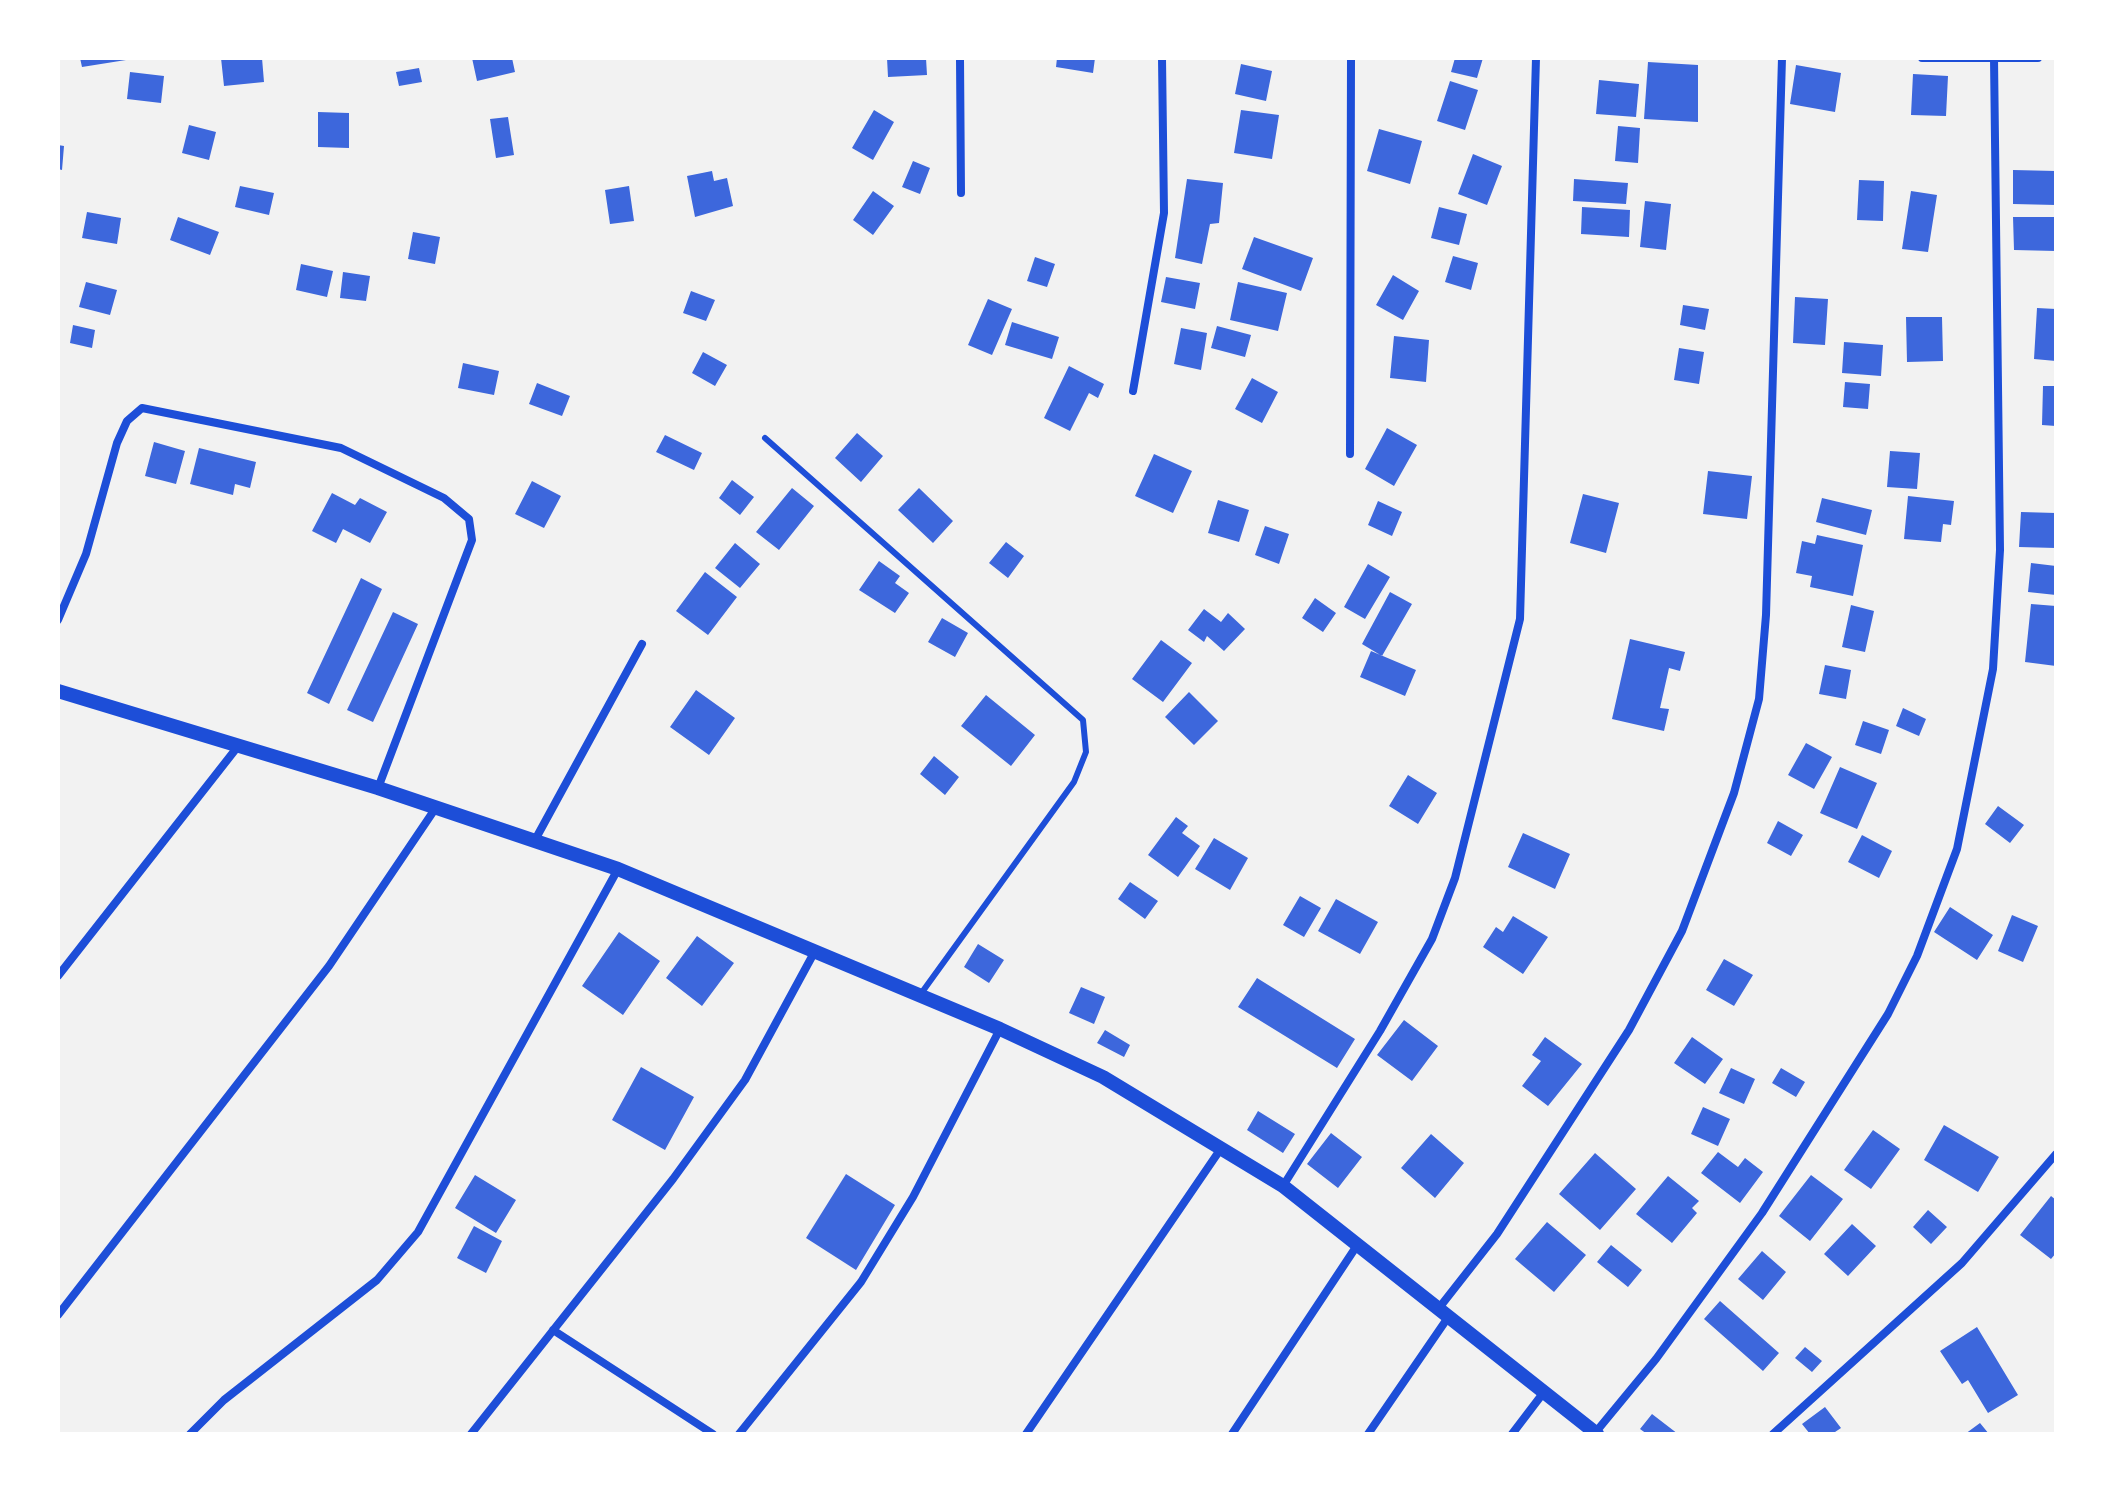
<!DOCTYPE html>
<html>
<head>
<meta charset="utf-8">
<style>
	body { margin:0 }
	#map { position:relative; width:2114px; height:1492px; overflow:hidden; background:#f2f2f2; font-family:Quicksand,sans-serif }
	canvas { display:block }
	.frame { position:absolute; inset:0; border:60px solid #fff; pointer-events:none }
</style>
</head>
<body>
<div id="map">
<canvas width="2114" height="1492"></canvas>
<div class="frame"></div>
</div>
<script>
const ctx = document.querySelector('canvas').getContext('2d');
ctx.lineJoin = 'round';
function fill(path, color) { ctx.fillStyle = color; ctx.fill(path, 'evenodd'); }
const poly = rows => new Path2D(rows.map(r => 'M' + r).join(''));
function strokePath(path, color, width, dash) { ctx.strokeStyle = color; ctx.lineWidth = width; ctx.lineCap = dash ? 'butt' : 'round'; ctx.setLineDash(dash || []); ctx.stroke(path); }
fill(poly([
	[80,58,126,58,126,60,82,67],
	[221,58,262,58,264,82,224,86],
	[472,58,512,58,515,72,477,81],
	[887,58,926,58,927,75,888,77],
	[1057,58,1095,58,1093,73,1056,67],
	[1455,58,1483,58,1477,78,1451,72],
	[1648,62,1698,65,1698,122,1644,119],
	[1241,64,1272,71,1266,101,1235,94],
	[1796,65,1841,73,1835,112,1790,104],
	[419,68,422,82,399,86,396,72],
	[130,72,164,76,161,103,127,99],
	[1913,74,1948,76,1946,116,1911,115],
	[1599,80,1639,84,1636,117,1596,114],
	[1450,81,1478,90,1465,130,1437,121],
	[874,110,894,122,873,160,852,148],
	[1241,110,1279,115,1272,159,1234,153],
	[318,112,349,113,349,148,318,147],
	[508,117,514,155,496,158,490,119],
	[189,125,216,132,209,160,182,153],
	[1618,126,1640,128,1638,163,1615,161],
	[1379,129,1422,141,1410,184,1367,171],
	[58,145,64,146,62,170,58,169],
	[1473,154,1502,166,1487,205,1458,194],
	[913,161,930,168,920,194,902,187],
	[2013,170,2056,171,2056,205,2013,204],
	[712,171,714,181,727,178,733,206,695,217,687,176],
	[1187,179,1223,183,1219,223,1210,224,1202,264,1175,258],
	[1574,179,1628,183,1626,204,1573,201],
	[1859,180,1884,181,1883,221,1857,220],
	[240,186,274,193,269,215,235,207],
	[629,186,634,221,610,224,605,190],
	[873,191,894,206,873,235,853,220],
	[1911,191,1937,195,1928,252,1902,249],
	[1645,201,1671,204,1666,250,1640,247],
	[1439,207,1467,214,1459,245,1431,238],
	[1582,207,1630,210,1629,237,1581,234],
	[87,212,121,218,117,244,82,238],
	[178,217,219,232,210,255,170,240],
	[2013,217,2056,217,2056,251,2014,250],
	[413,232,440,237,435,264,408,259],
	[1254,237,1313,258,1301,291,1242,269],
	[1453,256,1478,263,1471,290,1445,282],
	[1035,257,1055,264,1047,287,1027,281],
	[301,264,333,271,327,297,296,290],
	[343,272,370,276,366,301,340,298],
	[1393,275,1419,291,1403,320,1376,305],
	[1166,277,1200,283,1195,309,1161,302],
	[86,282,117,290,110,315,79,307],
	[1238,282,1287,293,1278,331,1230,320],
	[691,291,715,300,706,321,683,313],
	[1795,297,1828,299,1825,345,1793,343],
	[988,299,1012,309,992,355,968,345],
	[1683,305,1709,309,1705,330,1680,325],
	[2037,308,2056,309,2056,361,2034,359],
	[1906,317,1942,317,1943,361,1907,362],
	[1012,322,1059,337,1052,359,1005,345],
	[73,325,95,330,92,348,70,343],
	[1217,326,1251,335,1245,357,1211,348],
	[1181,328,1207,333,1201,370,1174,364],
	[1394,336,1429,340,1426,382,1390,378],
	[1844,342,1883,345,1881,376,1842,373],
	[1679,348,1704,352,1699,384,1674,380],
	[703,352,727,365,715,386,692,373],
	[463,363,499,371,494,395,458,388],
	[1069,366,1104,384,1098,398,1089,393,1070,431,1044,418],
	[1252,378,1278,392,1262,423,1235,409],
	[1845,382,1870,384,1868,409,1843,407],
	[537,383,570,396,562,416,529,404],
	[2043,386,2056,386,2056,426,2042,425],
	[1387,428,1417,445,1394,486,1365,469],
	[857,433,883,456,861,482,835,458],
	[665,435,702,453,694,470,656,452],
	[154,442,185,451,176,484,145,476],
	[199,448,256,462,250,488,235,484,233,495,190,484],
	[1890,451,1920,453,1917,489,1887,487],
	[1154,454,1192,471,1173,513,1135,496],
	[1708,471,1752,476,1747,519,1703,514],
	[732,480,754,497,740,515,719,498],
	[532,481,561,496,544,528,515,514],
	[792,488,814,506,779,550,756,532],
	[919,488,953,521,933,543,898,510],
	[332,493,355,505,360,498,387,512,370,543,343,529,336,543,312,531],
	[1583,494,1619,503,1606,553,1570,543],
	[1908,496,1954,501,1951,525,1943,524,1941,542,1904,539],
	[1822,498,1872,510,1866,535,1816,522],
	[1218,500,1249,510,1239,542,1208,533],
	[1378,501,1402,512,1392,536,1368,525],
	[2021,512,2056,513,2056,548,2019,547],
	[1265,526,1289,534,1279,564,1255,555],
	[1817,535,1863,545,1853,596,1810,587,1812,576,1796,573,1802,541,1815,544],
	[1006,542,1024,556,1008,578,989,563],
	[735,543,760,564,740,588,715,568],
	[879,561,900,576,895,583,909,593,895,613,859,590],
	[2031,563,2056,566,2056,595,2028,592],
	[1368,564,1390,577,1365,619,1344,607],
	[705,572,737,597,708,635,676,611],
	[361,578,382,589,329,704,307,693],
	[1390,592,1412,604,1382,656,1362,644],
	[1315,598,1336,613,1323,632,1302,618],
	[2031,604,2056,606,2056,666,2025,662],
	[1851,605,1874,611,1865,652,1842,647],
	[1204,609,1221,622,1228,613,1245,629,1224,651,1207,636,1204,642,1188,630],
	[393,612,418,624,373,722,347,710],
	[942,618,968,633,955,657,928,642],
	[1630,639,1685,652,1680,671,1669,668,1660,708,1669,709,1664,731,1612,719],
	[1161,640,1192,663,1163,702,1132,679],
	[1371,651,1416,670,1405,696,1360,677],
	[1825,665,1851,670,1846,699,1819,694],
	[696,690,735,718,709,755,670,727],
	[1189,692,1218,721,1194,745,1165,717],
	[986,695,1035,735,1011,766,961,726],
	[1903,708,1926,719,1919,736,1896,726],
	[1863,721,1889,730,1881,754,1855,745],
	[1806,743,1832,757,1814,789,1788,775],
	[934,756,959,777,945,795,920,774],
	[1840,767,1877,783,1857,829,1820,813],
	[1408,775,1437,793,1418,824,1389,806],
	[1998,806,2024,825,2010,843,1985,824],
	[1176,817,1188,826,1182,833,1200,846,1178,877,1148,855],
	[1778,821,1803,835,1791,856,1767,843],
	[1523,833,1570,854,1555,889,1508,867],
	[1862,835,1892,851,1879,878,1848,862],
	[1214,838,1248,858,1230,890,1195,869],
	[1130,882,1158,901,1145,919,1118,899],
	[1300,896,1321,908,1304,937,1283,925],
	[1336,899,1378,922,1360,954,1318,931],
	[1950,907,1993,935,1977,960,1934,932],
	[2012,915,2038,926,2023,962,1998,951],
	[1513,916,1548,937,1523,974,1483,947,1496,927,1503,932],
	[619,932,660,961,623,1015,582,986],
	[697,936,734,963,702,1006,666,978],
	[978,944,1004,960,989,983,964,967],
	[1724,959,1753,975,1734,1006,1706,990],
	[1257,978,1355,1039,1337,1068,1238,1007],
	[1081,987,1105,997,1094,1024,1069,1013],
	[1404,1020,1438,1046,1412,1081,1377,1055],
	[1105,1030,1130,1045,1124,1057,1097,1043],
	[1545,1037,1582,1064,1548,1106,1522,1086,1541,1061,1532,1055],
	[1692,1037,1723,1059,1705,1084,1674,1063],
	[641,1067,694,1097,665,1150,612,1120],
	[1731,1068,1755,1079,1744,1104,1719,1093],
	[1781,1068,1805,1082,1796,1097,1772,1083],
	[1703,1107,1730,1119,1718,1146,1691,1134],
	[1258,1111,1295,1134,1283,1153,1247,1130],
	[1944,1125,1999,1157,1978,1192,1924,1160],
	[1873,1130,1900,1149,1871,1189,1844,1170],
	[1331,1133,1362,1157,1338,1188,1307,1164],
	[1431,1134,1464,1163,1435,1198,1401,1168],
	[1718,1152,1738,1167,1745,1158,1763,1172,1740,1203,1701,1173],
	[1595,1153,1636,1189,1600,1230,1559,1194],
	[846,1174,895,1205,856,1270,806,1238],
	[475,1175,516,1200,496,1233,455,1208],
	[1811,1175,1843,1199,1810,1241,1779,1216],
	[1668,1176,1699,1201,1692,1208,1697,1213,1672,1243,1636,1214],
	[2051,1196,2056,1200,2056,1253,2051,1259,2020,1235],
	[1928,1210,1947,1227,1931,1244,1913,1227],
	[1547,1222,1586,1255,1554,1292,1515,1259],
	[1852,1224,1876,1246,1848,1276,1824,1254],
	[474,1226,502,1241,486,1273,457,1258],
	[1611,1245,1642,1270,1628,1287,1597,1262],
	[1762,1251,1786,1272,1763,1300,1738,1279],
	[1720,1301,1779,1353,1763,1371,1704,1319],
	[1977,1327,2018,1395,1988,1413,1968,1380,1962,1384,1940,1351],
	[1805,1347,1822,1361,1812,1372,1795,1358],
	[1825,1407,1841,1428,1832,1434,1810,1434,1802,1424],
	[1652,1414,1678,1434,1647,1434,1640,1429],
	[1980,1423,1989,1434,1965,1434]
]), '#3d67dc');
strokePath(poly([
	[765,438,1083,720,1086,752,1074,782,920,995]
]), '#1d4ed8', 6);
strokePath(poly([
	[960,58,961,193],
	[1922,58,2038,58],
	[1133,391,1164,213,1162,58],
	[1350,454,1351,58],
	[58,620,86,554,117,443,127,421,142,408,341,448,444,498,469,519,472,540,378,788],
	[535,840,642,644],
	[58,976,239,745],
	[1283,1186,1380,1031,1432,939,1455,878,1520,619,1536,58],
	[1439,1308,1497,1234,1629,1030,1682,931,1734,793,1759,699,1766,615,1782,58],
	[58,1315,329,966,435,809],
	[553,1330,713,1434],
	[1595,1433,1656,1359,1762,1213,1888,1014,1917,956,1957,849,1993,669,2000,550,1994,58],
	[190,1434,224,1400,377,1280,418,1232,618,869],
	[471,1434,673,1179,745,1080,815,951],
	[739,1434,861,1282,913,1197,1000,1029],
	[1026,1434,1222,1147],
	[1232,1434,1358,1244],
	[1368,1434,1449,1316],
	[1512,1434,1544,1392],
	[1773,1434,1962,1263,2056,1154]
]), '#1d4ed8', 8);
strokePath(poly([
	[58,691,378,788,618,869,1000,1029,1103,1077,1283,1186,1597,1434]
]), '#1d4ed8', 14);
</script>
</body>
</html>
